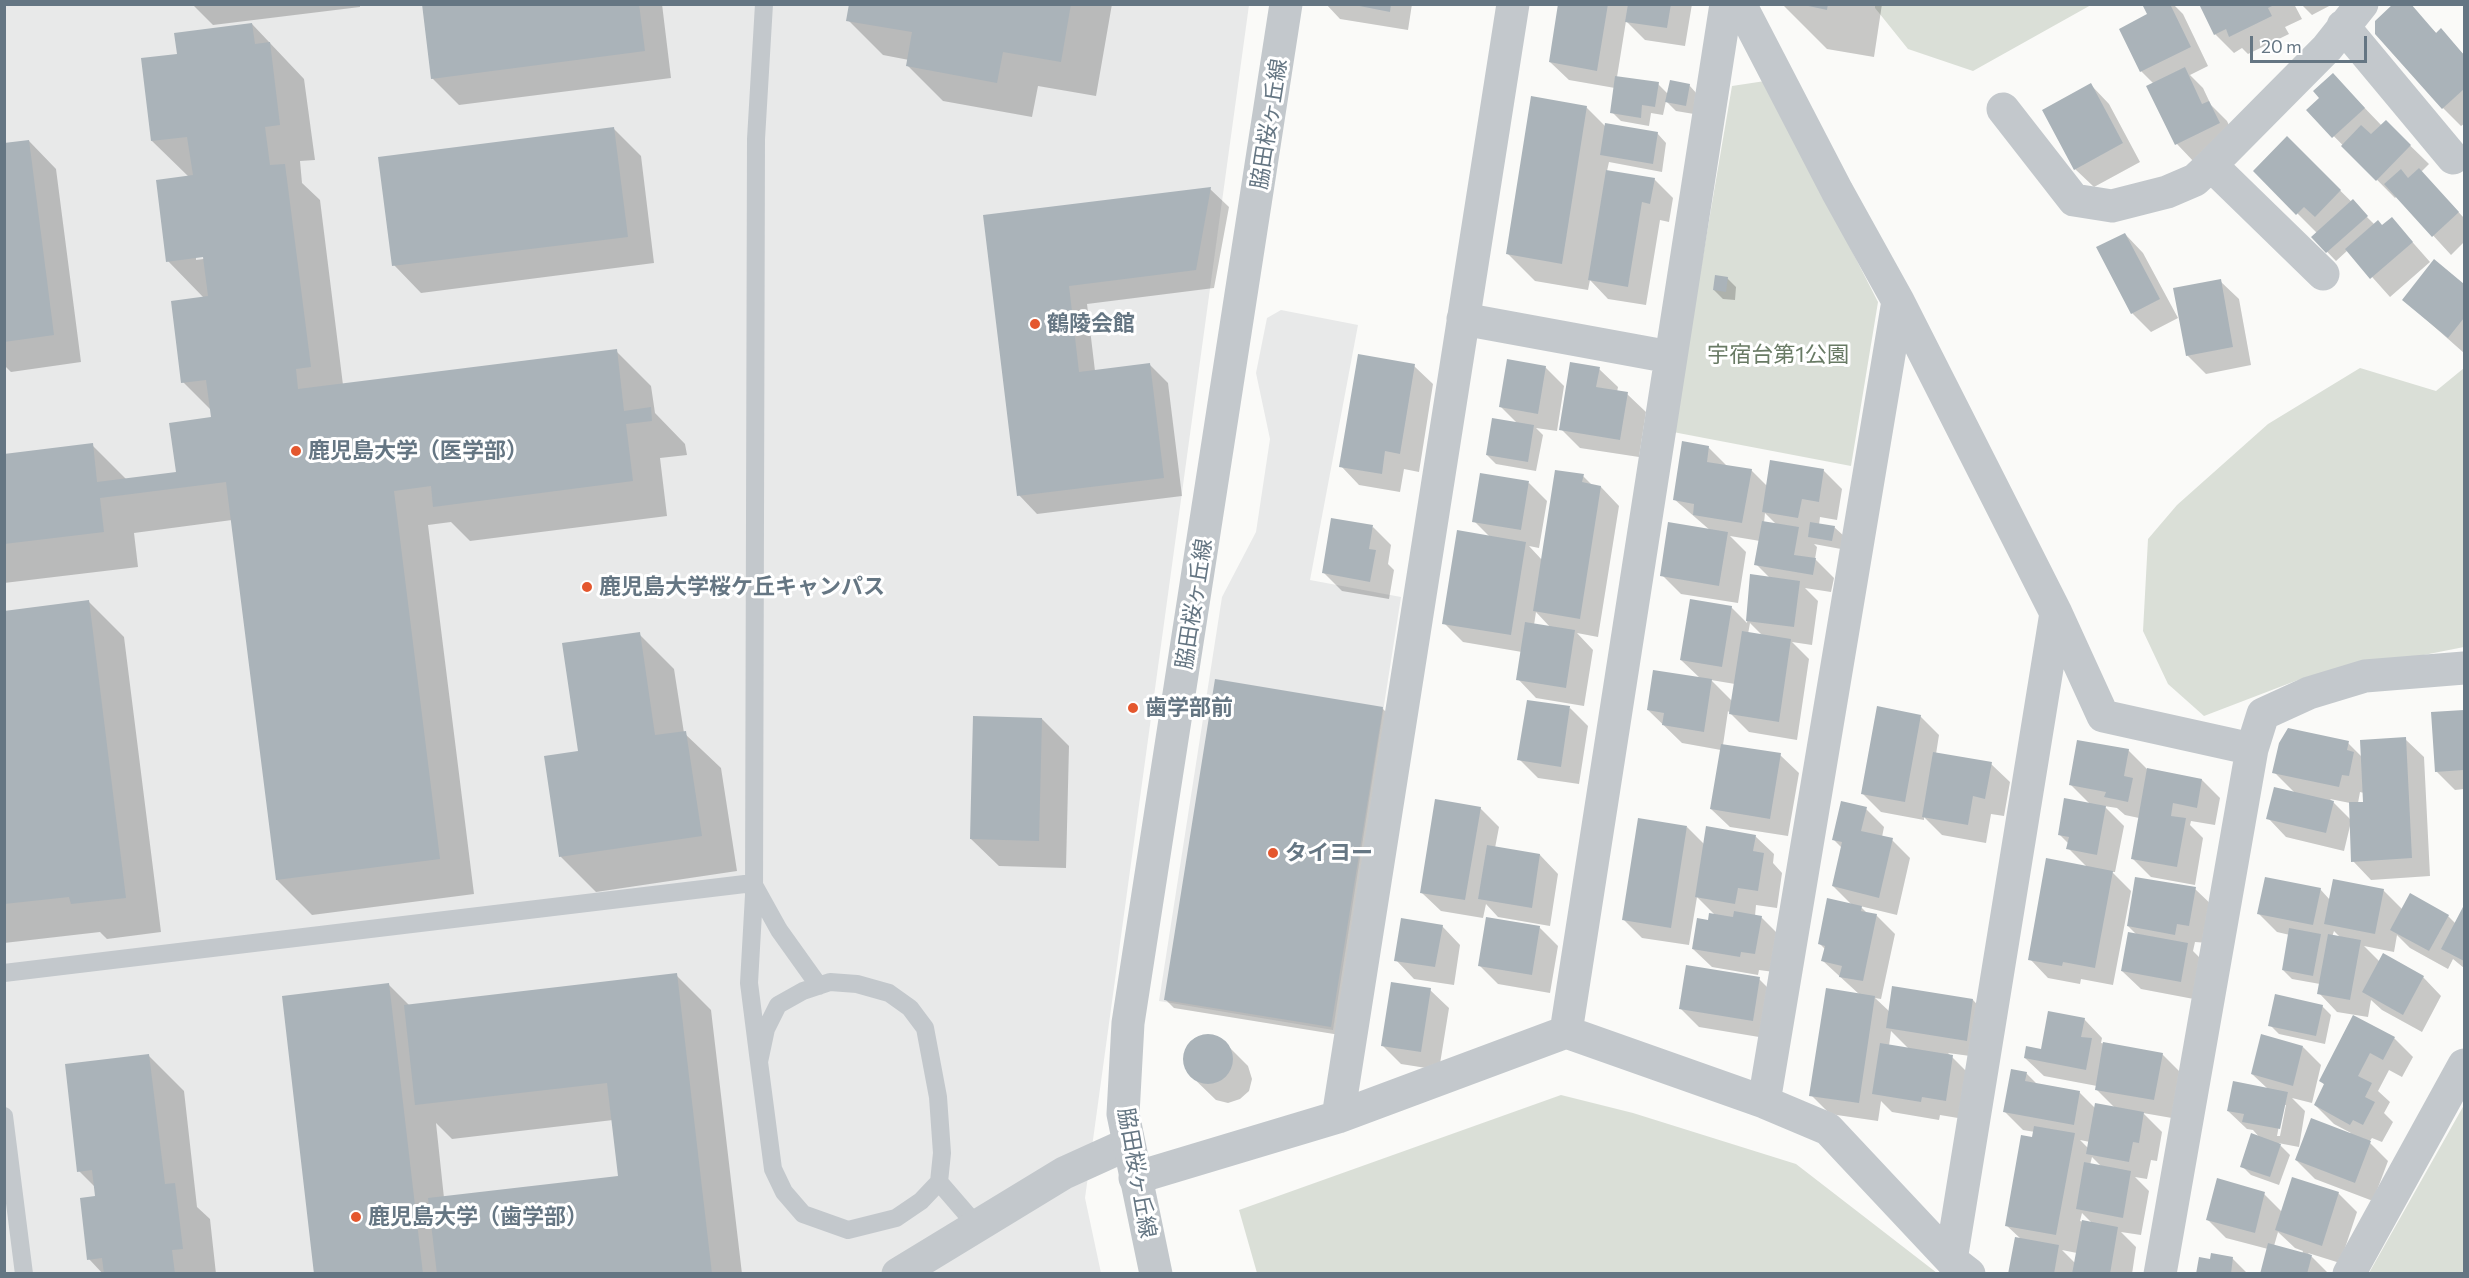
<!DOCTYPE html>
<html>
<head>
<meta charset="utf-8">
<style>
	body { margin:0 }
	#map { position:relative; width:2469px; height:1278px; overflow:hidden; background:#fafaf8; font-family:Commissioner,sans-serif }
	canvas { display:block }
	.frame { position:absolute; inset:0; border:6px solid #657683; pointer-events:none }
	.scale { position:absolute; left:2250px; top:36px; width:117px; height:27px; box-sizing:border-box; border:3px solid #657683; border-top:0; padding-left:8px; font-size:18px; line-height:21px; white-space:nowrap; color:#657683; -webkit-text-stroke:4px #fff; paint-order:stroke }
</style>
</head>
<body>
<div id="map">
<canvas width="2469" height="1278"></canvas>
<div class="frame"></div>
<div class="scale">20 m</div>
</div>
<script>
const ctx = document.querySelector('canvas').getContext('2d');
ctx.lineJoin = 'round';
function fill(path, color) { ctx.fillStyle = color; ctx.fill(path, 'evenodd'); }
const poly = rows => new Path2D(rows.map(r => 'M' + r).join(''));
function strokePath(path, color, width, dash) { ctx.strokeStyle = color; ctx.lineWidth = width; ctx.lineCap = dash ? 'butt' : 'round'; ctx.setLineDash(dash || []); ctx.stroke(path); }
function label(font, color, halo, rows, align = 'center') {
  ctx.font = font + ' Commissioner,"Noto Sans JP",sans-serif'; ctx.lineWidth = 6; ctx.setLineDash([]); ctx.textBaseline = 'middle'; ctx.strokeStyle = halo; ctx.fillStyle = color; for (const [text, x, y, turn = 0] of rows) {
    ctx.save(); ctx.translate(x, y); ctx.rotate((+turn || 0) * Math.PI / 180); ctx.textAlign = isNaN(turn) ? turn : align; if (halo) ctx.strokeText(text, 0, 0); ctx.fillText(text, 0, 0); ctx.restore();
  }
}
fill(poly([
	[5,5,1249,5,1085,1198,1101,1273,5,1274],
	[1281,310,1358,325,1310,580,1401,597,1333,1030,1159,1001,1222,597,1256,532,1270,439,1256,373,1267,318]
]), '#e8e9e9');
fill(poly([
	[1875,4,2091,4,2091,5,1973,71,1908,49,1875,8],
	[1765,81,1878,302,1851,466,1673,432,1732,86],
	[2360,368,2436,391,2464,368,2464,647,2298,680,2204,716,2168,684,2143,631,2148,539,2177,505,2268,424],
	[1561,1095,1633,1113,1796,1164,1937,1273,1257,1273,1239,1210],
	[2464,1105,2464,1273,2369,1273]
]), '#dadfd7');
fill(poly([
	[192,4,360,4,360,7,213,25],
	[423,4,662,4,671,78,459,105,432,78],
	[851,4,1112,4,1096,96,1038,86,1032,117,943,101,908,66,909,60,883,55,848,20],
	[1326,4,1412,4,1408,30,1340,19],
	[1560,4,1692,4,1685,46,1645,40,1626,21,1617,77,1658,84,1668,94,1689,85,1698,95,1694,114,1676,111,1666,101,1663,115,1651,113,1649,126,1621,121,1612,112,1615,88,1569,80,1550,62],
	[1782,4,1882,4,1874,57,1827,49],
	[2146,4,2173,4,2183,14,2208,66,2190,75,2203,88,2211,105,2227,121,2237,142,2195,163,2177,144,2154,84,2141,71,2149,15],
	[2201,4,2294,4,2302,19,2285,27,2289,34,2248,54,2242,48,2234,53,2215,34],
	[2301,4,2333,4,2312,15],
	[2421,17,2437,34,2441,30,2464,55,2464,124,2461,126,2443,108],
	[252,24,304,79,315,160,300,161,302,183,320,200,343,385,616,351,651,386,655,413,685,444,687,455,660,458,667,516,470,541,451,522,428,525,474,894,312,915,277,880,232,520,134,533,138,567,4,583,4,456,92,445,127,480,177,473,213,418,212,411,183,382,204,298,168,261,189,177,152,141,178,55],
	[210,255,211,258,196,260,196,257],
	[2333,75,2382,126,2386,122,2429,164,2421,172,2464,218,2464,242,2451,255,2397,196,2395,198,2308,110,2321,98],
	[2091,85,2109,104,2140,162,2094,187,2075,169],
	[1586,107,1606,127,1657,133,1666,143,1662,172,1609,162,1607,171,1654,179,1673,198,1669,222,1660,220,1646,305,1608,299,1590,280,1588,290,1535,281,1508,254],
	[614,129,641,156,654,263,421,293,394,265],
	[2287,138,2375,225,2383,226,2392,219,2430,262,2390,297,2348,250,2336,261,2313,237,2317,233,2255,171],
	[29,141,56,169,81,362,11,372,4,365,4,145],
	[1210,189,1229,207,1214,288,1087,304,1095,371,1149,364,1168,383,1182,496,1037,514,1019,495,984,217],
	[2125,234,2143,253,2178,318,2151,332,2132,313],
	[2434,262,2464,286,2464,353,2404,300],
	[1727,278,1736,287,1735,300,1723,299,1714,290],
	[2220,281,2239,299,2251,365,2206,374,2187,355],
	[1414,366,1433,384,1419,472,1404,469,1400,492,1359,485,1341,466],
	[1545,367,1564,386,1557,431,1536,428,1543,435,1536,471,1496,464,1487,455,1517,423,1501,407],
	[1599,369,1618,387,1617,392,1627,394,1646,412,1639,457,1580,448,1561,429],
	[1708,447,1727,466,1751,470,1767,486,1823,470,1842,489,1837,520,1820,517,1819,525,1834,527,1844,536,1841,549,1814,544,1817,547,1815,559,1834,578,1831,592,1805,588,1818,601,1812,645,1792,642,1809,659,1797,740,1749,732,1728,711,1723,745,1780,755,1799,773,1788,836,1730,827,1711,809,1721,750,1682,743,1648,710,1701,679,1681,660,1731,607,1747,623,1751,576,1770,578,1756,564,1760,541,1730,536,1746,552,1738,603,1681,594,1662,575,1711,531,1674,499],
	[1765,513,1777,525,1764,523],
	[1750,623,1763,636,1748,634],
	[1711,680,1735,684,1733,702],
	[1583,476,1593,486,1601,487,1619,506,1598,637,1577,633,1593,650,1584,706,1536,698,1518,679,1522,652,1463,642,1444,623,1490,537,1474,521,1529,483,1547,501,1539,548,1529,546,1542,560],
	[1536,612,1551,628,1534,625],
	[1373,527,1391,545,1388,564,1394,570,1389,599,1342,591,1323,572],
	[89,602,124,637,161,932,107,939,100,932,4,943,4,613],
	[639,634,674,669,684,733,721,768,737,871,596,892,561,857,580,752],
	[1382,708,1391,717,1340,1035,1174,1008,1165,999],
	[1570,708,1588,726,1579,784,1538,778,1519,759],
	[2464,712,2464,789,2455,790,2436,771,2433,713],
	[1920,716,1939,735,1936,754,1991,764,2010,782,2004,816,1991,814,1986,843,1942,835,1924,817,1924,820,1881,812,1863,794],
	[1042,719,1069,746,1066,868,999,866,971,839],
	[2405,739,2424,757,2430,876,2371,880,2353,861,2350,826,2344,851,2286,837,2268,818,2295,793,2274,772,2348,743,2362,757],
	[2360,792,2364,793,2365,803,2358,803],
	[2330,799,2350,803,2351,820],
	[2128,750,2147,769,2202,780,2220,798,2215,825,2191,821,2190,825,2203,838,2195,885,2151,877,2132,858,2139,818,2125,815,2117,808,2104,806,2124,826,2115,872,2112,872,2131,891,2113,985,2081,979,2080,984,2048,978,2030,959,2087,867,2068,848,2069,844,2059,834,2090,804,2070,784],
	[1480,808,1499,827,1495,848,1540,855,1558,874,1550,926,1498,917,1486,904,1483,918,1441,911,1422,893],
	[1866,809,1884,827,1882,837,1892,840,1910,858,1897,915,1860,906,1867,913,1876,915,1895,934,1881,999,1875,998,1890,1012,1973,1000,1991,1019,1985,1058,1948,1053,1970,1075,1964,1119,1940,1115,1939,1120,1892,1112,1881,1101,1878,1121,1830,1114,1811,1095,1860,995,1823,961,1825,949,1819,943,1853,906,1833,886,1842,848,1834,840],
	[1891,1031,1909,1049,1889,1046],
	[1687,827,1705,845,1755,836,1774,854,1773,863,1782,873,1777,908,1756,905,1755,916,1761,917,1780,936,1774,972,1759,970,1758,975,1712,967,1693,949,1709,921,1716,916,1697,897,1689,945,1642,938,1623,919],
	[2195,889,2214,907,2208,943,2195,942,2193,951,2205,963,2199,1000,2141,989,2122,971,2138,936,2128,926],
	[2320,889,2330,900,2383,890,2403,910,2448,916,2456,924,2464,908,2464,968,2453,959,2448,969,2410,948,2397,935,2394,952,2364,946,2380,962,2423,977,2441,996,2422,1032,2382,1010,2371,1000,2368,1017,2337,1012,2319,993,2320,984,2292,979,2283,970,2290,935,2277,932,2258,913],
	[2334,931,2341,938,2332,937],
	[1442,926,1460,945,1454,985,1414,979,1396,960],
	[1539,927,1558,946,1550,993,1498,984,1480,966],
	[676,975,711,1010,742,1274,315,1274,389,985,410,1006],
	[613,1120,620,1178,444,1198,436,1123,452,1139],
	[1759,979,1777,997,1771,1039,1699,1027,1681,1009],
	[1430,990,1449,1008,1439,1070,1401,1064,1382,1045],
	[2322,1006,2331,1015,2325,1044,2279,1034,2270,1025],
	[2084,1019,2102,1038,2101,1043,2162,1054,2181,1073,2172,1118,2143,1113,2162,1132,2157,1161,2151,1160,2147,1179,2135,1177,2149,1191,2141,1235,2121,1232,2136,1247,2132,1274,2009,1274,2021,1239,2006,1225,2035,1132,2023,1130,2005,1112,2026,1073,2038,1085,2079,1092,2096,1109,2115,1108,2096,1089,2097,1086,2044,1076,2025,1058,2043,1050],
	[2080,1140,2090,1142,2089,1149],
	[2092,1157,2102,1167,2090,1165],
	[2082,1213,2093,1224,2080,1221],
	[2062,1250,2077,1253,2076,1264],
	[1207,1035,1220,1038,1248,1066,1252,1079,1249,1091,1240,1099,1228,1103,1216,1100,1187,1072,1184,1060,1187,1048,1195,1038],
	[2394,1038,2413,1057,2402,1077,2389,1070,2378,1091,2390,1102,2384,1113,2393,1122,2382,1142,2372,1138,2369,1142,2388,1161,2373,1201,2315,1179,2296,1160,2351,1133,2334,1124,2315,1105,2325,1085,2321,1081],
	[2303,1047,2321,1065,2312,1103,2292,1098,2305,1111,2299,1147,2278,1143,2290,1155,2279,1185,2251,1175,2242,1166,2261,1139,2253,1130,2247,1129,2228,1111,2268,1089,2252,1074],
	[2283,1105,2286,1105,2280,1136,2277,1136],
	[149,1056,184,1091,197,1207,210,1219,216,1274,103,1274,89,1259,96,1188,79,1171],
	[2338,1193,2357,1212,2340,1263,2308,1253,2329,1274,2261,1274,2268,1249,2226,1238,2207,1219,2264,1194,2282,1212],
	[2278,1232,2295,1248,2303,1251,2302,1254,2274,1246],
	[2233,1259,2248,1274,2197,1274,2211,1261]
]), '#0003');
fill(poly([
	[422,4,639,4,645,51,431,79],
	[849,4,1071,4,1061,62,1003,52,997,83,906,66,912,32,846,21],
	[1349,4,1391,4,1390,12],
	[1558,4,1608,4,1597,71,1549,62],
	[1628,4,1671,4,1667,28,1625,22],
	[1799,4,1828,4,1827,10],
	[2142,4,2170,4,2191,47,2140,72,2119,29,2147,14],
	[2199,4,2276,4,2268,8,2272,16,2229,37,2226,29,2214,35],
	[2393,4,2411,4,2436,33,2441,28,2464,55,2464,89,2442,109,2375,34,2375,21],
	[252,23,255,44,270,42,280,125,265,127,270,165,285,164,311,367,296,369,298,389,617,349,624,411,651,407,652,421,626,424,633,481,433,507,431,486,394,491,440,859,276,880,226,482,100,498,104,532,4,544,4,454,93,443,97,482,176,472,169,423,211,417,206,380,181,383,171,301,208,296,203,257,166,262,156,180,193,175,187,137,151,141,141,58,177,54,174,33],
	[2185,67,2202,104,2209,101,2220,123,2175,145,2146,86],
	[2333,73,2365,108,2332,138,2306,110,2319,98,2313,91],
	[1615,76,1659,82,1655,107,1642,105,1641,118,1610,113],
	[1670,80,1690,84,1686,106,1665,102],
	[2091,83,2123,143,2074,170,2042,110],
	[1531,96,1587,106,1562,264,1506,254],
	[2386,120,2411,145,2376,181,2341,146,2361,125,2371,134],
	[1605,123,1658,132,1653,164,1600,155],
	[614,127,628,237,392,266,378,157],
	[2287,136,2341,190,2315,217,2304,207,2296,215,2253,171],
	[29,140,54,335,4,342,4,143],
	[2419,168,2459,212,2432,237,2384,184,2401,169,2408,178],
	[1606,170,1655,178,1650,204,1642,202,1628,287,1588,280],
	[1211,187,1196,270,1069,286,1079,372,1150,363,1164,478,1017,496,983,215],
	[2353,199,2368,216,2326,253,2311,237],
	[2392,217,2413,242,2370,279,2345,249,2378,220,2382,225],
	[2125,233,2160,299,2131,314,2096,247],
	[2434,259,2464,284,2464,318,2448,338,2402,300],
	[1715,275,1728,277,1726,292,1713,290],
	[2221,279,2233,347,2186,356,2173,288],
	[1358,354,1415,364,1400,454,1385,451,1382,474,1339,467],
	[1507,359,1546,366,1538,414,1499,407],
	[1570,362,1600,367,1596,387,1628,392,1620,440,1559,430],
	[1492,418,1534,425,1528,462,1486,455],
	[1682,441,1709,446,1707,462,1752,469,1742,523,1693,515,1694,504,1673,500],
	[1770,460,1824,469,1819,502,1802,499,1798,518,1762,512],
	[1555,470,1584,474,1582,482,1601,486,1580,619,1533,611],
	[1480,473,1529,481,1521,530,1472,522],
	[1331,518,1373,525,1369,549,1376,550,1370,582,1322,573],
	[1762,521,1799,527,1794,555,1816,558,1813,575,1754,565],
	[1668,522,1728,532,1719,586,1660,576],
	[1810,522,1835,526,1832,541,1808,537],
	[1457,530,1526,542,1511,635,1442,624],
	[1750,574,1800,581,1794,627,1746,621],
	[1690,599,1732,606,1722,667,1680,660],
	[89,600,126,898,71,904,69,897,4,904,4,611],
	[1525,622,1575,630,1566,688,1516,680],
	[1742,631,1791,639,1779,722,1729,714],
	[640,632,655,735,686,731,702,836,559,857,544,756,578,751,562,643],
	[1653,670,1712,679,1704,732,1662,725,1664,713,1647,710],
	[1215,679,1383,707,1331,1027,1164,1000],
	[1527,700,1570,706,1561,767,1517,760],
	[1877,706,1921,715,1905,802,1861,794],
	[2464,710,2464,770,2435,772,2431,712],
	[973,716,1042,718,1039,841,970,839],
	[2288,728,2349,741,2347,750,2354,752,2349,776,2342,775,2339,787,2272,773,2279,743],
	[2406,737,2412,858,2351,862,2349,802,2363,802,2360,740],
	[2077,740,2129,749,2124,776,2133,778,2128,802,2104,797,2106,792,2069,785],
	[1721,744,1781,753,1770,819,1710,809],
	[1933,752,1992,762,1985,799,1973,796,1968,825,1922,817],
	[2147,768,2202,779,2197,808,2173,803,2171,816,2186,818,2177,867,2131,859],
	[2274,787,2334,801,2326,833,2266,819],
	[2064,798,2106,806,2097,855,2066,849,2069,837,2058,835],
	[1435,799,1481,807,1465,900,1420,893],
	[1841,801,1867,807,1861,831,1893,838,1879,898,1832,886,1842,842,1832,840],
	[1638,818,1687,826,1671,928,1622,920],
	[1706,826,1756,835,1753,851,1764,853,1758,891,1738,888,1735,904,1695,897],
	[1487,845,1540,854,1532,908,1478,899],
	[2046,858,2113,871,2095,968,2063,962,2062,966,2028,960],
	[2135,877,2196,887,2189,926,2177,924,2175,935,2127,926],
	[2265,877,2321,888,2313,925,2257,914],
	[2333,879,2384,889,2375,934,2324,924],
	[2410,893,2449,915,2429,951,2390,930],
	[1827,898,1862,906,1861,911,1877,914,1863,981,1839,977,1842,966,1821,961,1825,946,1818,944],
	[2464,905,2464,961,2441,949],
	[1734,911,1762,916,1755,954,1741,952,1740,957,1692,949,1697,918,1708,920,1709,913,1733,917],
	[1486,917,1540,926,1532,975,1478,966],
	[1401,918,1443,925,1435,967,1394,961],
	[2289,928,2321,934,2313,976,2282,970],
	[2128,932,2188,943,2181,982,2121,971],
	[2328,934,2361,940,2350,1000,2317,994],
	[2383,953,2424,976,2403,1015,2362,992],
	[1686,965,1760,977,1753,1021,1679,1009],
	[677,973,712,1274,437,1274,428,1198,618,1176,607,1083,415,1105,404,1005],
	[1391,982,1431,988,1421,1052,1381,1046],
	[389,983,423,1274,314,1274,282,996],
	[1892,986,1973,999,1967,1041,1886,1028],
	[1826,988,1875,996,1859,1103,1809,1096],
	[2275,994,2323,1005,2316,1036,2268,1026],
	[2048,1011,2085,1018,2081,1037,2092,1038,2086,1070,2024,1058,2026,1046,2041,1049],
	[2353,1015,2395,1037,2383,1060,2370,1053,2358,1076,2372,1083,2365,1097,2375,1102,2363,1125,2353,1120,2350,1125,2314,1105,2324,1084,2319,1081],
	'1183 1059a25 25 0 1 1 50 0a25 25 0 1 1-50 0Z',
	[2261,1034,2303,1046,2293,1086,2251,1074],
	[2103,1042,2163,1053,2154,1100,2095,1090],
	[1880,1043,1953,1055,1946,1101,1922,1097,1921,1102,1872,1094],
	[149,1054,165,1184,175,1183,183,1249,172,1250,175,1274,104,1274,102,1258,87,1260,80,1198,95,1196,92,1170,77,1172,65,1064],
	[2011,1069,2027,1072,2025,1081,2080,1091,2074,1125,2003,1112],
	[2233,1081,2288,1092,2280,1129,2242,1122,2244,1114,2227,1111],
	[2095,1103,2144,1112,2139,1143,2133,1142,2129,1162,2086,1154],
	[2311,1118,2371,1141,2355,1183,2295,1160],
	[2034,1126,2075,1133,2056,1235,2005,1226,2021,1135,2032,1137],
	[2251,1133,2281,1144,2270,1177,2240,1167],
	[2084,1162,2131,1171,2123,1218,2076,1209],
	[2292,1177,2339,1192,2322,1246,2275,1230],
	[2217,1178,2265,1192,2255,1233,2206,1220],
	[2082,1220,2118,1227,2110,1274,2072,1274],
	[2015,1237,2059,1245,2054,1274,2008,1274],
	[2268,1243,2312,1255,2307,1274,2260,1274],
	[2211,1253,2233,1257,2231,1274,2196,1274,2199,1257,2210,1259]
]), '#aab3b9');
strokePath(poly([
	[754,885,779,930,819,986],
	[4,973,753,883],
	[759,1062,766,1029,778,1005,803,991,830,982,857,984,889,993,910,1008,925,1028,938,1097,942,1153,939,1182,921,1201,896,1218,848,1230,803,1214,784,1192,773,1169,759,1062,749,983,754,895,756,139,764,4],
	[4,1116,24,1274],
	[939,1182,977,1226]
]), '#c3c8cc', 18);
strokePath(poly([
	[1740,4,1837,191,1898,301,2056,613,2103,716,2252,749],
	[2343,26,2453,158],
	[2003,109,2074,200,2112,206,2167,192,2195,180,2211,165,2327,48,2362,4],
	[2211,165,2323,274],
	[1463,319,1670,357],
	[1566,1032,1726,4],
	[1764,1102,1898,301],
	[1338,1117,1513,4],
	[1135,1178,1338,1117,1566,1032,1764,1102,1828,1129,1951,1260,1969,1274],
	[1951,1260,2056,613],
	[898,1274,1064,1173,1128,1144],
	[2160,1274,2252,749,2263,714,2309,693,2365,676,2464,668],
	[2349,1274,2464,1065]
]), '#c3c8cc', 33);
strokePath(poly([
	[1156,1274,1123,1114,1128,1023,1286,4]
]), '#c3c8cc', 33);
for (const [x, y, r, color] of [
	[1035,324,6,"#e4572e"],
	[296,451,6,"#e4572e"],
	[587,587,6,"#e4572e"],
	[1133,708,6,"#e4572e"],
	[1273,853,6,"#e4572e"],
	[356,1217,6,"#e4572e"]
]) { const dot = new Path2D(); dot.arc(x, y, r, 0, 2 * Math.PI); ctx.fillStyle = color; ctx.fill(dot); strokePath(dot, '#fff', 2); }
label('22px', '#657683', '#fff', [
	["脇田桜ヶ丘線",1269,124,-81],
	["脇田桜ヶ丘線",1194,604,-81],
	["脇田桜ヶ丘線",1137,1173,80]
]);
label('bold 22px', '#657683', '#fff', [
	["鶴陵会館",1047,324],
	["鹿児島大学（医学部）",308,451],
	["鹿児島大学桜ケ丘キャンパス",599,587],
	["歯学部前",1145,708],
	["タイヨー",1285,853],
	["鹿児島大学（歯学部）",368,1217]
], 'left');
label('22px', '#687a64', '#fff', [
	["宇宿台第1公園",1778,355]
]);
</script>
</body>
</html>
